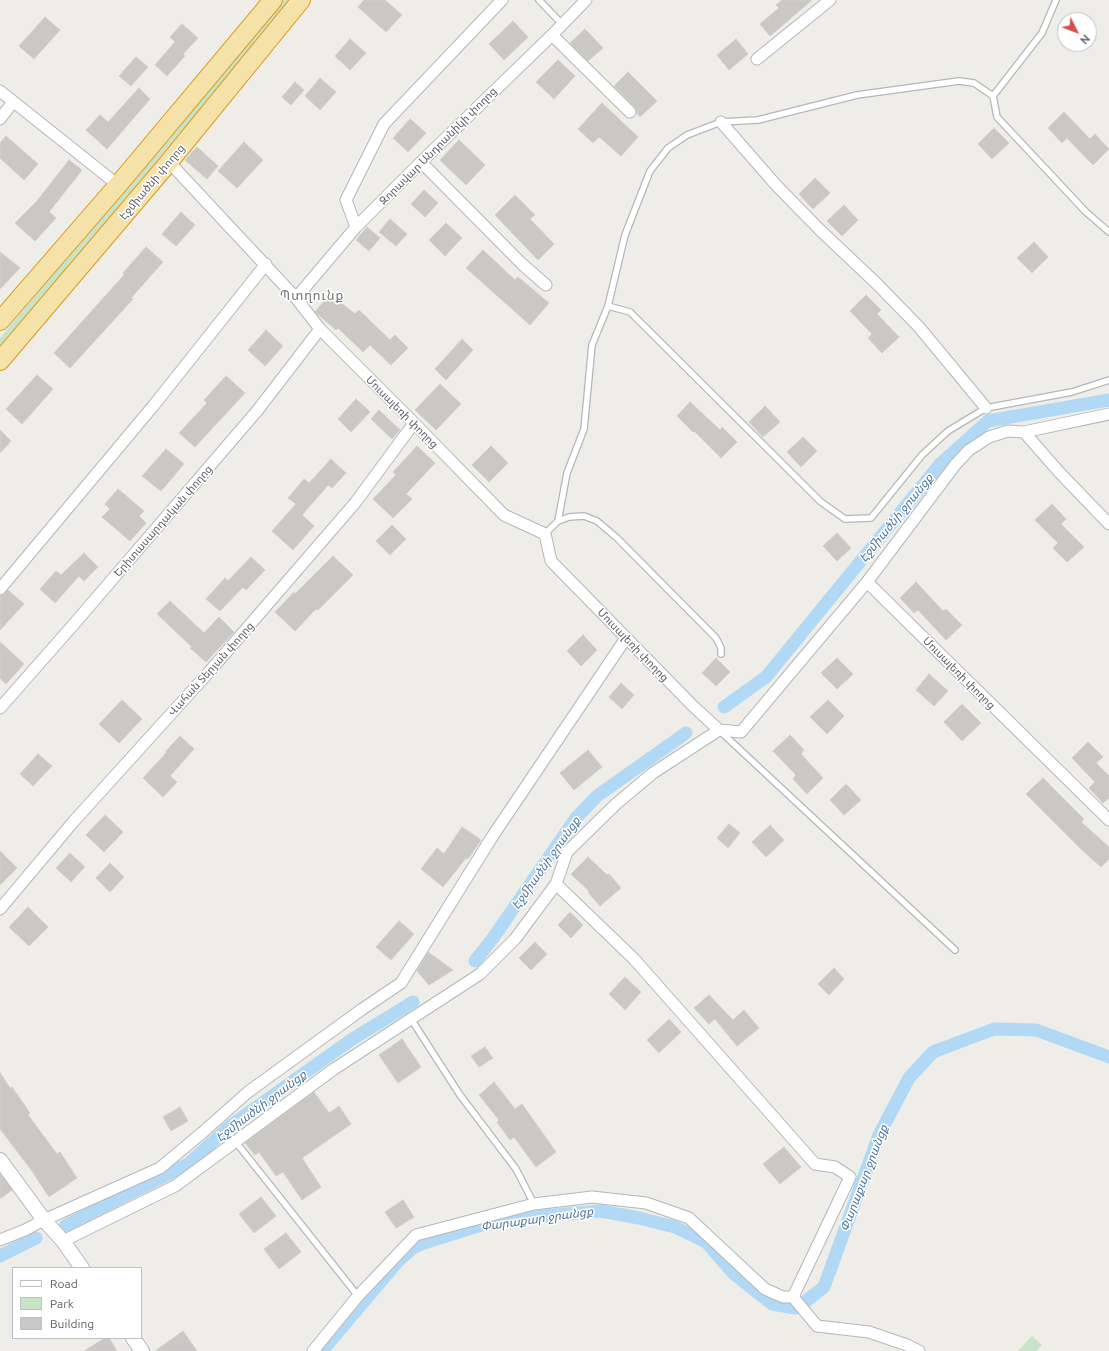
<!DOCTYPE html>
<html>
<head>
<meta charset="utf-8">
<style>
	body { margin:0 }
	#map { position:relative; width:1109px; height:1351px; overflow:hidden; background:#efede7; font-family:Ubuntu,sans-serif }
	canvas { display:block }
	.legend { position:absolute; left:12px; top:1267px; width:130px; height:72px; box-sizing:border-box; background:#fff; border:1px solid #bfc0c2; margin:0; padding:5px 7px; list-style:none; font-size:12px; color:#5f6266 }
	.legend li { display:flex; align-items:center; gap:8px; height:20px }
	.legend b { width:20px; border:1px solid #bfc0c2 }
	.north { position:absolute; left:1057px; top:12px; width:40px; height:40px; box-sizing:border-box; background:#fff; border:1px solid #bfc0c2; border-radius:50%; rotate:132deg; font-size:11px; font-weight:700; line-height:16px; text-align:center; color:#5f6266 }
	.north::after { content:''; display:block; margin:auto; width:14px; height:18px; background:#d64e46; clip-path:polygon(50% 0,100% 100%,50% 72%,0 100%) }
</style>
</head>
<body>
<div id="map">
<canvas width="1109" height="1351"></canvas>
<ul class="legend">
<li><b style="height:5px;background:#fff"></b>Road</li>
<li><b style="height:11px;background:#c8e3c7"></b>Park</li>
<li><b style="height:11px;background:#cac8c4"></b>Building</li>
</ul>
<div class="north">N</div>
</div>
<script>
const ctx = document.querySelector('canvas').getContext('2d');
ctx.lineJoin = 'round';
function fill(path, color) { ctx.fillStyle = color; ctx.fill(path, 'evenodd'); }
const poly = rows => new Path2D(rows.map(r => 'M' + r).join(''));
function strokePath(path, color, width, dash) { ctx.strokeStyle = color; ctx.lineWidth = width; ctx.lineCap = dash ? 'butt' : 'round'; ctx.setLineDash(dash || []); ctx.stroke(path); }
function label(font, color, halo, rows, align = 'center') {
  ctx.font = font + ' Ubuntu,"Noto Sans Armenian",sans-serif'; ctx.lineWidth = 3; ctx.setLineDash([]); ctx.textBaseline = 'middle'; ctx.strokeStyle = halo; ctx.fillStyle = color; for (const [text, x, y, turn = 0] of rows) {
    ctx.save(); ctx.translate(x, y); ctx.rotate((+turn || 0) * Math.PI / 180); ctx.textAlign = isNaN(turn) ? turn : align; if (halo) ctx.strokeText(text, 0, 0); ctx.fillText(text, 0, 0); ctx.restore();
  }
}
fill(poly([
	[281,0,291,0,0,348,0,338],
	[1032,1336,1042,1345,1036,1351,1018,1351]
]), '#c8e3c7');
strokePath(poly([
	[724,707,766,677,940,464,988,421,1109,400],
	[475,961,493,938,576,818,597,796,686,733],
	[65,1226,188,1164,230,1126,351,1040,413,1002],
	[0,1256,36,1238],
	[806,1301,824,1287,879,1135,909,1078,933,1052,994,1029,1036,1030,1109,1057],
	[322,1351,399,1260,414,1247,433,1240,488,1223,553,1215,601,1211,639,1218,675,1227,706,1242,734,1274,772,1304,795,1308]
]), '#b1d9f5', 13);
const building = poly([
	[364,0,385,0,402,15,386,32,358,7,364,0],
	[782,0,812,0,770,36,760,24,779,8,776,5,782,0],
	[45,17,60,30,34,59,19,46,45,17],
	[513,21,528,37,504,60,489,44,513,21],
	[182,24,198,38,183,54,185,56,167,76,155,65,175,42,170,37,182,24],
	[585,29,603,48,588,61,570,43,585,29],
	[350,39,366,53,350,70,335,56,350,39],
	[736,39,748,54,729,70,717,55,736,39],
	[136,57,148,67,131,86,119,76,136,57],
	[558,60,575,76,554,99,536,82,558,60],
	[628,72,657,101,640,117,637,113,635,107,614,86,628,72],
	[320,78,336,92,320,110,305,96,320,78],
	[295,82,304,90,291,105,282,97,295,82],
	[139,88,150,99,107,149,86,130,100,115,108,122,139,88],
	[602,103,638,137,621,156,599,137,593,143,578,129,602,103],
	[1064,112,1090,139,1095,134,1109,149,1093,165,1067,138,1062,143,1048,128,1064,112],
	[410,119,426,133,408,152,393,138,410,119],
	[994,128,1009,143,992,159,978,144,994,128],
	[6,136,38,164,24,180,0,158,0,143,6,136],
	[459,140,485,165,466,185,440,160,459,140],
	[244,142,263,160,237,188,218,171,244,142],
	[197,147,218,166,207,179,185,160,197,147],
	[69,160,82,170,49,212,56,218,35,241,15,223,37,201,69,160],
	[815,178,830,193,813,209,799,194,815,178],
	[424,190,438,203,425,217,411,204,424,190],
	[515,195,535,215,530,219,554,244,538,260,495,215,515,195],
	[844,205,858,220,842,236,827,221,844,205],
	[181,212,195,225,176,246,162,234,181,212],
	[390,219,407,234,396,246,379,232,390,219],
	[446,223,462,238,445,256,429,240,446,223],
	[367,227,380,238,369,251,356,240,367,227],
	[1034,242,1048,257,1032,273,1017,258,1034,242],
	[146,247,163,262,131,298,133,299,70,368,54,353,124,275,123,273,146,247],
	[483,250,515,280,518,277,549,303,530,325,466,268,483,250],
	[0,252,20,268,0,289,0,252],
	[330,294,355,314,359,310,390,340,395,335,408,348,391,365,370,345,363,352,338,328,336,330,315,312,330,294],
	[866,295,881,310,877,314,899,337,882,353,868,338,872,334,850,311,866,295],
	[266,330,283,346,265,366,248,350,266,330],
	[462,339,473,350,446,380,435,369,462,339],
	[37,375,53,389,22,424,6,409,37,375],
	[226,376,245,393,195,447,179,433,207,403,204,400,226,376],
	[440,384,461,404,436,430,415,410,440,384],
	[356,399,370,412,351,432,338,419,356,399],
	[690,402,720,430,722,427,737,442,721,458,694,431,693,432,677,416,690,402],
	[765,406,780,422,763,437,749,422,765,406],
	[379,410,400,430,392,439,371,419,379,410],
	[0,430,11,441,0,453,0,430],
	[803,437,817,451,801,467,787,452,803,437],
	[417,446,435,463,406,494,412,499,393,518,373,499,396,475,393,472,417,446],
	[491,446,508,463,489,482,472,465,491,446],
	[166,449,184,464,161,491,142,476,166,449],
	[331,459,346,473,332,488,328,485,302,515,314,526,293,550,272,531,296,504,288,498,304,479,309,483,331,459],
	[118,489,144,511,139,516,146,523,130,541,102,517,110,509,105,504,118,489],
	[1052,504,1066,519,1061,524,1084,547,1067,562,1053,548,1058,543,1035,520,1052,504],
	[392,525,406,539,390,555,376,541,392,525],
	[837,533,851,548,837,561,823,546,837,533],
	[84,553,98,567,84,581,79,576,55,603,40,589,56,571,61,575,84,553],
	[333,556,353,575,318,610,316,609,295,631,275,612,294,592,295,594,333,556],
	[251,557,265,570,246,590,243,587,220,611,206,599,225,578,228,581,251,557],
	[916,582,943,611,946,609,962,625,946,640,918,610,914,613,900,598,916,582],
	[8,590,24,604,0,630,0,596,5,594,8,590],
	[170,601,204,633,219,617,234,632,206,662,190,648,192,647,157,614,170,601],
	[583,635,597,650,581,666,567,651,583,635],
	[0,642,24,664,6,684,0,678,0,642],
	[716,658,730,672,716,686,702,673,716,658],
	[837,658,853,674,837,689,821,673,837,658],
	[929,674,948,691,934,706,916,690,929,674],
	[621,683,634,695,622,709,609,697,621,683],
	[122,700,142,719,119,743,99,724,122,700],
	[828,700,844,716,827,734,810,717,828,700],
	[962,704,981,723,962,741,944,722,962,704],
	[790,735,804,750,801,754,823,778,807,794,793,779,796,775,773,751,790,735],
	[180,736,194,749,170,776,177,782,163,797,143,778,167,752,166,751,180,736],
	[1088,742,1103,757,1096,763,1109,776,1109,798,1103,803,1089,788,1095,782,1072,758,1088,742],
	[588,750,602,767,574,790,560,773,588,750],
	[38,754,52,766,33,786,20,774,38,754],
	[1043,778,1084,819,1081,822,1109,847,1109,859,1101,867,1082,850,1026,794,1043,778],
	[846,784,861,800,844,815,830,800,846,784],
	[105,815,123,832,104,852,86,835,105,815],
	[729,824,740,833,728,848,717,838,729,824],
	[770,825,784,840,766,857,752,842,770,825],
	[462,827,481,840,468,859,466,858,443,887,421,869,437,848,444,854,462,827],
	[0,851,17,868,0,885,0,851],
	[70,853,85,867,71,882,56,868,70,853],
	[588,857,607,875,609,874,621,888,600,906,588,892,589,891,571,874,588,857],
	[110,863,124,877,110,892,96,878,110,863],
	[28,907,48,927,29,946,9,927,28,907],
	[570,912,583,925,571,938,558,925,570,912],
	[399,921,414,934,391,960,376,947,399,921],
	[535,942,547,954,531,970,519,958,535,942],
	[428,952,453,970,429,985,417,971,428,952],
	[834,968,844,979,829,995,818,984,834,968],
	[625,977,641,992,625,1010,609,994,625,977],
	[709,995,733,1020,744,1010,759,1028,737,1046,715,1019,709,1024,694,1008,709,995],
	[669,1019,681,1032,659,1053,647,1040,669,1019],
	[402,1039,421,1067,398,1083,379,1055,402,1039],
	[485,1047,493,1058,479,1067,471,1056,485,1047],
	[0,1073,10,1088,12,1087,30,1113,28,1115,57,1154,60,1152,77,1178,49,1197,32,1171,0,1129,0,1073],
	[494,1082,515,1109,522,1104,556,1152,536,1167,514,1137,510,1140,497,1122,499,1120,479,1095,494,1082],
	[314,1092,329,1113,339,1106,351,1124,302,1158,321,1187,302,1200,283,1172,276,1176,259,1152,255,1155,245,1143,314,1092],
	[180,1107,188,1121,171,1131,163,1117,180,1107],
	[784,1147,801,1167,780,1184,763,1164,784,1147],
	[0,1174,12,1190,0,1199,0,1174],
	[261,1197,276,1216,254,1233,239,1214,261,1197],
	[403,1200,414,1217,396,1228,385,1212,403,1200],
	[286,1233,301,1252,279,1269,264,1249,286,1233],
	[183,1331,197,1351,155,1351,183,1331],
	[105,1338,109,1338,117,1351,84,1351,105,1338]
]);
fill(building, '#cac8c4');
strokePath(building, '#d3cfc6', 1);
const service = poly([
	[539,0,562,24],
	[1056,0,1042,33,993,96,997,117,1086,212,1109,232],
	[608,306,630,312,821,502,845,519,871,518,922,455,948,431,986,408,1072,392,1109,380],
	[558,521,569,517,584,516,597,521,617,538,716,638,721,648,721,654],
	[545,534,558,521,567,473,584,429,592,345,608,306,625,235,650,171,668,148,687,135,721,122,758,120,857,95,959,81,974,83,993,96],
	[721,732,955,950],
	[411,1019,460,1095,516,1169,534,1204],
	[235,1141,358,1296]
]);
const minor = poly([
	[552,35,630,112],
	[757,59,830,0],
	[0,91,118,185],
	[0,119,13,102],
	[721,122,776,185,820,230,876,283,919,327,986,408],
	[169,162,296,298,320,329,414,423,504,515,545,534,551,561,693,706,719,730,741,732,867,582,1109,820],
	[421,162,522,264,546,285],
	[356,227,346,200,384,124,502,0],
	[296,298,356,227,421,162,552,35,586,0],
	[1024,432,1059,472,1109,524],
	[867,582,955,465,969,450,989,437,1008,431,1024,432,1109,414],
	[0,589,154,405,266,264],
	[0,708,74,624,257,411,320,329],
	[556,884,634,959,815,1164,835,1167,850,1177,793,1297],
	[0,909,74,821,209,672,355,503,414,423],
	[0,1240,25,1230,44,1220,160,1168,203,1132,248,1092,361,1010,401,983,492,837,626,638],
	[63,1241,175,1186,334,1069,480,974,515,939,556,884,567,852,616,804,653,773,719,730],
	[313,1351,358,1296,416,1235,534,1204,592,1197,646,1203,689,1218,765,1289,783,1297,793,1297,817,1326,869,1332,907,1345,919,1351]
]);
const tertiary = poly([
	[0,1160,44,1220,63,1241,82,1268],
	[133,1338,142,1351]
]);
const trunk = poly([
	[0,321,118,185,273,0],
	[0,361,169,162,301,0]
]);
strokePath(service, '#b4b7ba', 8);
strokePath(minor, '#b4b7ba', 13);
strokePath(tertiary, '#b4b7ba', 16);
strokePath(trunk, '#db9a1b', 20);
strokePath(service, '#fff', 5.5);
strokePath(minor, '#fff', 11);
strokePath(tertiary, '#fff', 14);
strokePath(trunk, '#f4e2a8', 18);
label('11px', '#5f6266', '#fff', [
	["Զորավար Անդրանիկի փողոց",438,146,-45],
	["Էջմիածնի փողոց",152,182,-50],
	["Մուսալեռի փողոց",402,412,45],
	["Երիտասարդական փողոց",163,521,-49],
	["Մուսալեռի փողոց",633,645,46],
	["Վահան Տերյան փողոց",211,669,-48],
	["Մուսալեռի փողոց",959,673,45]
]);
label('italic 12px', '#4b759e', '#fff', [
	["Էջմիածնի ջրանցք",896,518,-51],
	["Էջմիածնի ջրանցք",546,863,-55],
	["Էջմիածնի ջրանցք",261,1106,-37],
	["Փարաքար ջրանցք",864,1178,-69],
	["Փարաքար ջրանցք",537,1219,-8]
]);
ctx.letterSpacing = '1px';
label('13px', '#707477', '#fff', [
	["Պտղունք",312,296]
]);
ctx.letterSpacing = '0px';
</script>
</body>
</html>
